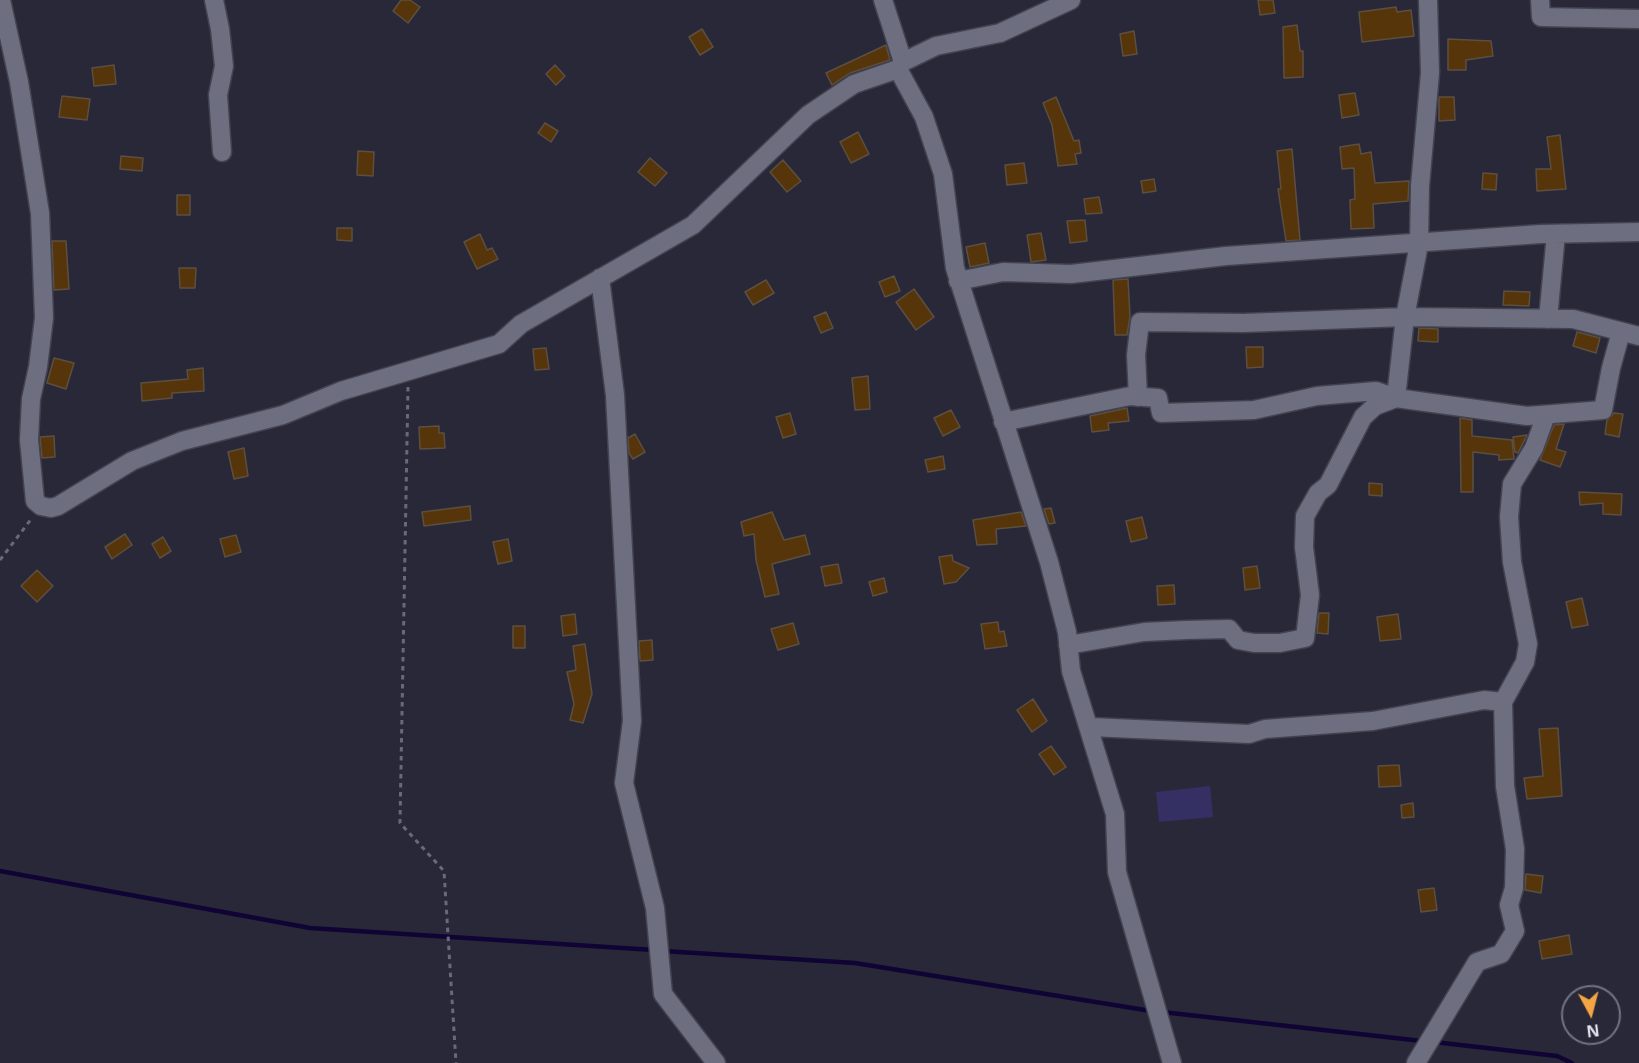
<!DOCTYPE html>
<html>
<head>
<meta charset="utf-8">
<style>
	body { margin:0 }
	#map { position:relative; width:1639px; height:1063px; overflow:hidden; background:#282838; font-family:"Open Sans",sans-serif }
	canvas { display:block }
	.north { position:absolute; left:1561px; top:985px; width:60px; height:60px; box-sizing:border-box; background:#282838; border:2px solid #727280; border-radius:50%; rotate:173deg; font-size:16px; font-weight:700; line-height:24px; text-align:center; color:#e1e1ec }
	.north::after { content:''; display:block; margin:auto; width:21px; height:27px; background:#f3a443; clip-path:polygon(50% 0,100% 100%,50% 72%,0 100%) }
</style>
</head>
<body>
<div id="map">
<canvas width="1639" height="1063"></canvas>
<div class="north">N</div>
</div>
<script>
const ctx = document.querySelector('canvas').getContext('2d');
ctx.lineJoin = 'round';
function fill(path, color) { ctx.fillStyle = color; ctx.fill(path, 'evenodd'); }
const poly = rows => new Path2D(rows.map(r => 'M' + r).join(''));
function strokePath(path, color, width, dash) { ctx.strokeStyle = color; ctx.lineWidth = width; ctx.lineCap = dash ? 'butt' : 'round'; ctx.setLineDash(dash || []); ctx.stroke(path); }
fill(poly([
	[1210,786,1213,817,1159,822,1156,792]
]), '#353063');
strokePath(poly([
	[0,871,310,928,654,950],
	[663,951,855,963,1151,1011],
	[1162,1012,1422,1041],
	[1434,1042,1557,1056,1572,1063]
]), '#100435', 4.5);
const building = poly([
	[401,0,410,0,420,7,408,23,393,11,401,0],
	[1258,0,1273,0,1275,13,1260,15,1258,0],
	[1396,7,1397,12,1411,10,1414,36,1362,42,1359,12,1396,7],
	[1297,25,1300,51,1303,51,1303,77,1284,78,1283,27,1297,25],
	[702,29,713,47,700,55,689,37,702,29],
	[1134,31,1137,54,1123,56,1120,34,1134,31],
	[1448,39,1491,41,1493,56,1466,60,1466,70,1448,70,1448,39],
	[886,45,890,60,850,73,832,85,826,73,886,45],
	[114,65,116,84,94,86,92,68,114,65],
	[555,65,565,76,556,85,546,74,555,65],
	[1355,93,1359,115,1342,118,1339,95,1355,93],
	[62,96,90,99,87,120,59,117,62,96],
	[1056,97,1074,141,1079,140,1081,153,1075,154,1077,164,1058,166,1052,125,1043,103,1056,97],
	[1439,97,1454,97,1455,120,1439,121,1439,97],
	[545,123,558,131,551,142,538,133,545,123],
	[858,132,869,154,851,163,840,142,858,132],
	[1560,135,1566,189,1537,191,1536,169,1551,169,1547,137,1560,135],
	[1359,144,1361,154,1371,152,1375,183,1409,181,1408,201,1373,204,1374,228,1351,229,1350,200,1355,199,1354,168,1342,169,1340,147,1359,144],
	[1292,149,1300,240,1286,241,1278,189,1281,189,1277,151,1292,149],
	[358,151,374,152,373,176,357,175,358,151],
	[121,156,143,158,142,171,120,169,121,156],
	[650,158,667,173,655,186,638,172,650,158],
	[783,160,801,181,787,192,770,172,783,160],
	[1024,163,1027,183,1007,185,1005,165,1024,163],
	[1483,173,1497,174,1496,190,1482,189,1483,173],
	[1154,179,1156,191,1143,193,1141,181,1154,179],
	[177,195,190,195,190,215,177,215,177,195],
	[1099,197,1102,213,1086,214,1084,199,1099,197],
	[1085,220,1087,241,1070,243,1067,221,1085,220],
	[337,228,352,228,352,241,337,240,337,228],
	[1041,233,1046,260,1031,262,1027,235,1041,233],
	[480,234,487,250,492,248,498,259,477,269,464,242,480,234],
	[52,241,66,241,69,289,54,290,52,241],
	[985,243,989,263,970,267,966,247,985,243],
	[179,268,196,268,195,288,180,288,179,268],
	[894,276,900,291,885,297,879,282,894,276],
	[1128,279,1130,316,1127,335,1115,335,1113,280,1128,279],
	[766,280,774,293,753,305,745,292,766,280],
	[914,289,934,317,916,330,896,302,914,289],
	[1504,291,1530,292,1529,306,1503,305,1504,291],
	[826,312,833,328,821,333,814,317,826,312],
	[1419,328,1438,329,1438,342,1418,341,1419,328],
	[1577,332,1600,338,1596,353,1573,346,1577,332],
	[1246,347,1263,347,1263,367,1247,368,1246,347],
	[546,348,549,369,535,370,533,349,546,348],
	[54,358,74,363,66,389,47,383,54,358],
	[203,368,204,391,172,393,172,398,142,401,141,383,188,379,187,370,203,368],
	[868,376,870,409,855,410,852,378,868,376],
	[1127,408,1129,421,1108,423,1109,430,1092,432,1090,416,1127,408],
	[951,410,960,427,943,436,934,418,951,410],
	[790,413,796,434,783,438,776,417,790,413],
	[1614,413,1623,414,1619,437,1605,434,1607,420,1614,413],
	[1460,418,1472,420,1472,436,1512,440,1514,459,1499,460,1499,455,1473,452,1473,492,1461,492,1460,418],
	[1564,424,1556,449,1566,452,1560,467,1540,460,1554,425,1564,424],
	[439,426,439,433,444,433,445,448,420,449,419,427,439,426],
	[635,434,645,452,633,459,629,453,628,438,635,434],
	[1527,435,1518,453,1515,452,1513,437,1527,435],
	[54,436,55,457,42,458,40,437,54,436],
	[244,448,248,476,234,479,228,452,244,448],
	[943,456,945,469,928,472,925,460,943,456],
	[1369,483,1382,484,1382,496,1369,495,1369,483],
	[1579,492,1622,494,1621,515,1603,514,1603,503,1580,505,1579,492],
	[470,506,471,520,424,526,422,512,470,506],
	[1051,508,1055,523,1049,524,1044,509,1051,508],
	[772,512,784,540,805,535,810,554,772,564,779,594,765,597,756,560,754,534,744,536,741,522,772,512],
	[1021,512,1026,526,996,529,997,544,977,545,973,520,1021,512],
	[1142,517,1147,538,1131,542,1126,521,1142,517],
	[125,534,132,545,112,559,105,547,125,534],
	[236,535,241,552,225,557,220,539,236,535],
	[163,537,171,551,160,558,152,544,163,537],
	[508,539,512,561,498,564,493,542,508,539],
	[952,555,953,561,969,568,956,582,944,584,939,557,952,555],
	[838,564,842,583,825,586,821,567,838,564],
	[1257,566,1260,588,1245,590,1243,568,1257,566],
	[37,570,53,586,37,602,21,586,37,570],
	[884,578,887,592,873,596,869,582,884,578],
	[1174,585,1175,604,1158,605,1157,586,1174,585],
	[1582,598,1588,625,1572,628,1566,602,1582,598],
	[1319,613,1329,613,1328,634,1317,633,1319,613],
	[575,614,577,634,563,636,561,616,575,614],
	[1398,614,1401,639,1380,641,1377,617,1398,614],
	[998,622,999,632,1004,631,1007,646,985,649,981,624,998,622],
	[793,623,799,644,778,650,771,629,793,623],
	[513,626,525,626,525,648,513,648,513,626],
	[652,640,653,660,640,661,639,641,652,640],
	[585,644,592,694,583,723,570,720,574,704,567,672,576,670,573,646,585,644],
	[1033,699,1047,721,1032,732,1017,710,1033,699],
	[1558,728,1562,796,1527,799,1524,778,1543,776,1539,729,1558,728],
	[1051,746,1066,767,1054,775,1039,754,1051,746],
	[1399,765,1401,786,1379,787,1378,766,1399,765],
	[1413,803,1414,817,1402,818,1401,805,1413,803],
	[1526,874,1543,876,1541,893,1525,890,1526,874],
	[1434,888,1437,910,1421,912,1418,890,1434,888],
	[1569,935,1572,954,1542,959,1539,941,1569,935]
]);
fill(building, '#56350b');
strokePath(building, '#5d4f40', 1.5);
const minor = poly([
	[1,0,19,82,40,213,44,318,38,367,31,399,29,440,35,501,41,506,51,508,58,506,132,461,182,441,283,415,341,391,499,344,521,324,693,225,808,115,854,84,898,69,903,62,936,46,1000,33,1071,0],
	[214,0,220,29,224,66,218,95,222,152],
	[883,0,903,62],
	[1540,0,1541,17,1639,19],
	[898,69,924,117,943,174,955,268,1049,562,1067,632,1071,671,1115,814,1117,872,1172,1063],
	[600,278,615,395,632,721,624,783,655,908,663,994,716,1063],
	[958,281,1003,272,1071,274,1226,256,1541,234,1639,232],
	[1548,319,1556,234],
	[1138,397,1136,355,1140,322,1244,323,1405,317,1573,319,1639,336],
	[1003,422,1130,396,1158,398,1161,413,1254,410,1317,396,1376,391,1396,398,1527,416,1603,410,1611,368,1621,332],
	[1068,645,1144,632,1186,630,1229,629,1238,640,1254,643,1280,643,1305,638,1310,595,1304,547,1305,516,1318,493,1328,485,1363,417,1375,406,1396,398,1405,317,1419,244,1420,186,1430,73,1428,0],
	[1090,727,1249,734,1265,729,1373,721,1484,700,1503,702],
	[1416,1063,1477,962,1501,954,1515,931,1509,905,1514,888,1515,849,1505,786,1503,702,1525,662,1528,644,1512,562,1509,517,1512,484,1534,448,1546,415]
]);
strokePath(minor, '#434350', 21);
strokePath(poly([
	[408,387,400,823,444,871,456,1063],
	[0,560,32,518]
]), '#696977', 3, [4.5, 4.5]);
strokePath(minor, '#6e6e81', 18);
</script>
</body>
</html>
